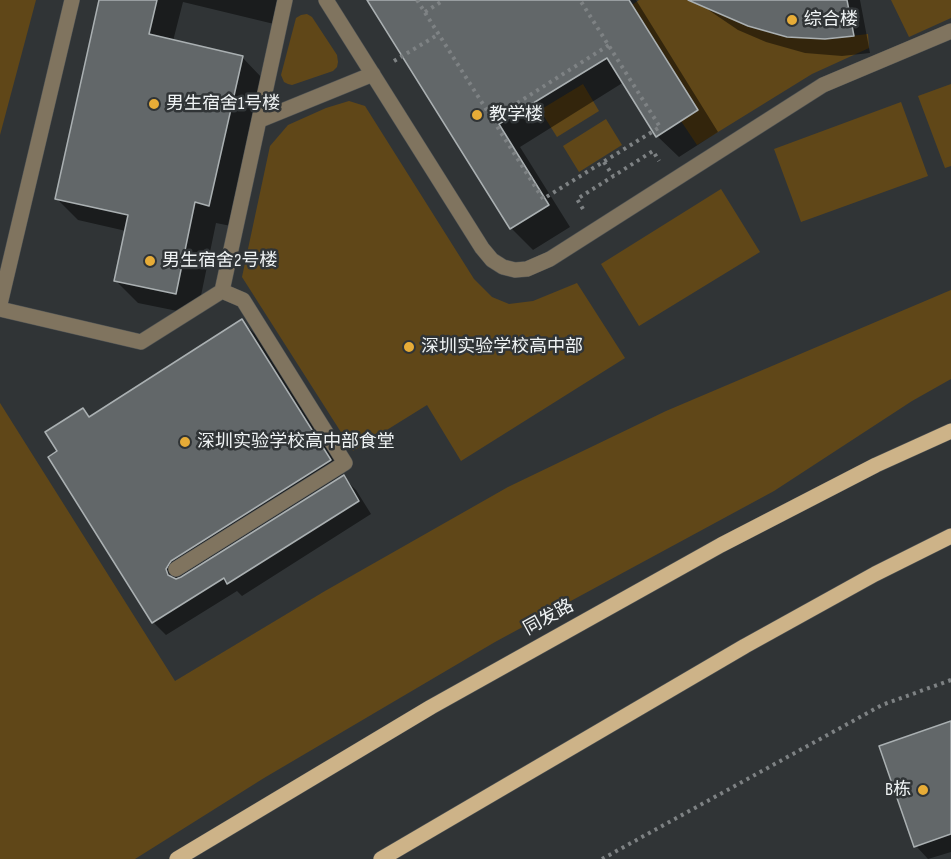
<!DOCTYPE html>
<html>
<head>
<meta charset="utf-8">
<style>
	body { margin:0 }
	canvas { display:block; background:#303436 }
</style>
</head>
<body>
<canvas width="951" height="859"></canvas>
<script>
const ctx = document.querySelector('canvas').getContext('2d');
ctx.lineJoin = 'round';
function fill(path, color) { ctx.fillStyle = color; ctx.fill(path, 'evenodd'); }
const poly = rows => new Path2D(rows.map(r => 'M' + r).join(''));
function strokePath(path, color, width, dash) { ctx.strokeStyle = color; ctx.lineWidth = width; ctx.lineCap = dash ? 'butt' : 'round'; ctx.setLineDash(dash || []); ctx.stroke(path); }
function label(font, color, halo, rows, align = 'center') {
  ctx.font = font + ' "Sofia Sans Condensed","Noto Sans SC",sans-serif'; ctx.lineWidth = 5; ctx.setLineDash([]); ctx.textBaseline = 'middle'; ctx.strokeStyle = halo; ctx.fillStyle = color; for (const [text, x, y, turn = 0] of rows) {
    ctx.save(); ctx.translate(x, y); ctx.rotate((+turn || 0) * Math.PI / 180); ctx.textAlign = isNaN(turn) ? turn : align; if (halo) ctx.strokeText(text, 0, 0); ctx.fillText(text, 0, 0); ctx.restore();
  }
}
fill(poly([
	[0,0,36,0,0,135],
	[639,0,699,0,720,14,748,26,787,37,825,39,868,34,869,48,812,74,697,145,681,121,698,110,632,5],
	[891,0,951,0,951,18,909,37],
	[307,14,312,17,337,55,338,62,337,67,333,71,292,85,288,84,284,82,281,75,296,18,301,15],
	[583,84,599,111,557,137,540,110],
	[951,84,951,166,945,168,918,96],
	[349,101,365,106,474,279,492,297,509,304,533,301,577,283,625,358,461,461,427,405,353,451,242,277,270,146,288,125,326,108],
	[901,102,928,176,801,222,774,149],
	[606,119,622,145,579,172,563,146],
	[721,189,760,252,639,326,601,264],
	[951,290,951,379,912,401,774,491,495,642,264,778,135,859,0,859,0,403,175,681,325,591,508,487,666,411]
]), '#604718');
fill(poly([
	[100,0,280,0,274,24,183,2,173,41,242,57,263,79,231,226,216,223,197,315,138,303,116,281,126,231,78,220,56,198],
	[368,0,636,0,718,132,679,157,657,136,624,82,520,147,570,227,533,250,511,228],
	[697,0,860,0,870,53,842,56,805,53,766,42,738,30,710,11],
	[242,321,255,334,343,474,184,574,180,580,343,477,356,490,371,514,242,596,237,591,166,635,153,622,59,451,83,410,90,418],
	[951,722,951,852,928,859,916,846]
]), '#0007');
const building = poly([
	[99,0,157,0,149,34,243,56,209,206,195,202,176,294,114,281,128,215,55,199,99,0],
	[367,0,629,0,698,110,656,137,607,58,499,124,549,205,510,229,367,0],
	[688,0,847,0,854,36,825,39,787,37,748,26,688,0],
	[242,319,331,460,171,561,166,569,168,575,176,579,181,577,344,475,359,501,227,584,224,578,152,623,48,457,57,451,45,432,83,408,89,417,242,319],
	[951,721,951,834,914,847,879,746,951,721]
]);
fill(building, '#626769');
strokePath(building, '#aab0b2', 1.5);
const minor = poly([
	[326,0,482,248,492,260,503,267,515,270,527,269,550,259,823,85,951,31],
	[260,120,373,74],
	[0,304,72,0],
	[0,309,141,342,222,291,285,0],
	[176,569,345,463,243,300,222,291]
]);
const major = poly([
	[177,859,431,707,721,545,876,465,951,431],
	[381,859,745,646,875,574,951,536]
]);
strokePath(minor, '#4f5354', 16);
strokePath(major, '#4f5354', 16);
strokePath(poly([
	[417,0,543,199,660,127,580,0],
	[425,12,444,0],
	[394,61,439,34],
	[492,119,609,45],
	[604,162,613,176],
	[583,209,577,199,653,151,659,161],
	[602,859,882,705,951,680]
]), '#7e8284', 4, [3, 4.5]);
strokePath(minor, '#80745f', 15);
strokePath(major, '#cdb388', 15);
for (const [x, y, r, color] of [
	[792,20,6,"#e7ac37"],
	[154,104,6,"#e7ac37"],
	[477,115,6,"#e7ac37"],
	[150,261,6,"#e7ac37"],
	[409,347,6,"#e7ac37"],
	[185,442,6,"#e7ac37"],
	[923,790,6,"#e7ac37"]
]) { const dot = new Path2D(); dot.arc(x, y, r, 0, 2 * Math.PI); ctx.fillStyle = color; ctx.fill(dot); strokePath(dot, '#303436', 2); }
label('18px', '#eff3f4', '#303436', [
	["综合楼",804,20],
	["男生宿舍1号楼",166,104],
	["教学楼",489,115],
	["男生宿舍2号楼",162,261],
	["深圳实验学校高中部",421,347],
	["深圳实验学校高中部食堂",197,442],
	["B栋",911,790,"right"]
], 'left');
label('18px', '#eff3f4', '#303436', [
	["同发路",549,618,-29]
]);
</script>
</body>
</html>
